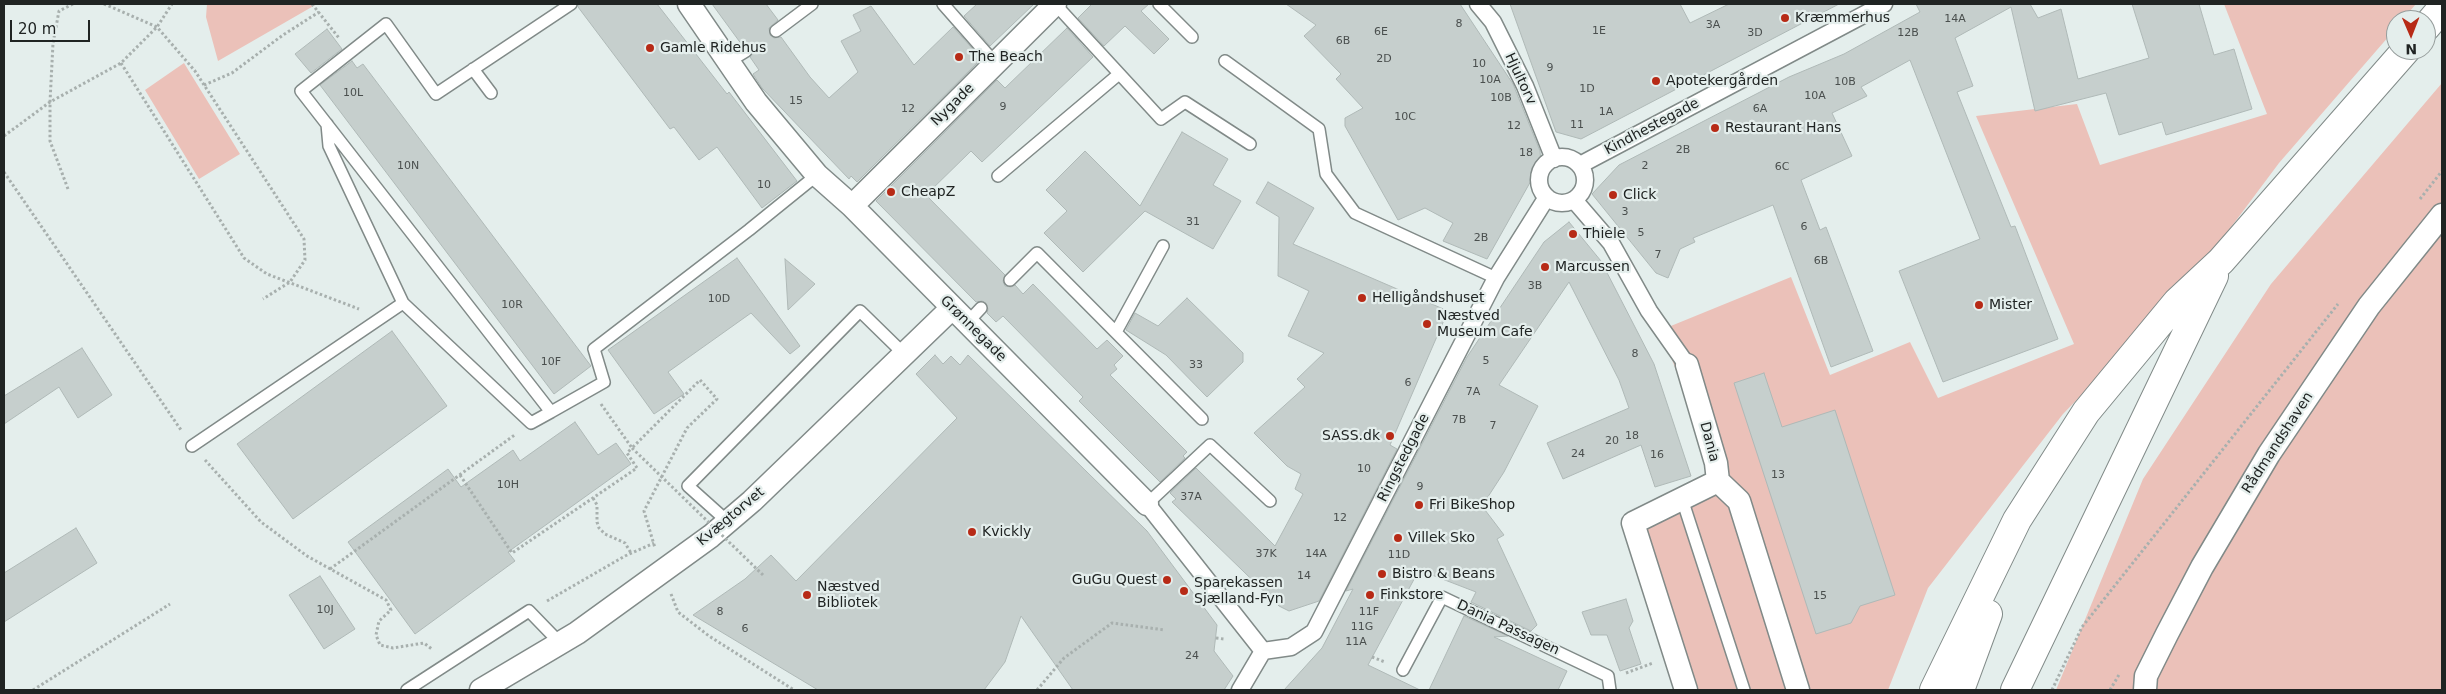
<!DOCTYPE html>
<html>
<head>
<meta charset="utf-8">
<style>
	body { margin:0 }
	#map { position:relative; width:2446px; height:694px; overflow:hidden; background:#e4eeec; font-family:"DejaVu Sans",sans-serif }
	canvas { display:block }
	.frame { position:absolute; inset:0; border:5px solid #202423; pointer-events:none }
	.north { position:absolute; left:2386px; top:10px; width:50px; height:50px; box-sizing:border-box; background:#e4eeec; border:1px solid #969d9c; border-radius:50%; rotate:179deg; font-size:14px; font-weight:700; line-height:20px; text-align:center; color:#202423 }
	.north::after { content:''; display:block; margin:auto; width:18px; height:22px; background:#b72a16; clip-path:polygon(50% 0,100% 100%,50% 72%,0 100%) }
	.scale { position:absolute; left:10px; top:20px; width:80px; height:22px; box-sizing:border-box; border:2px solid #202423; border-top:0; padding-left:6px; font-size:15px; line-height:18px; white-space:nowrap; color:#202423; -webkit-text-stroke:4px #e4eeec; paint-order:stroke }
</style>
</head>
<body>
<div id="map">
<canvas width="2446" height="694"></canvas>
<div class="frame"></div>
<div class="north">N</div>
<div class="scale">20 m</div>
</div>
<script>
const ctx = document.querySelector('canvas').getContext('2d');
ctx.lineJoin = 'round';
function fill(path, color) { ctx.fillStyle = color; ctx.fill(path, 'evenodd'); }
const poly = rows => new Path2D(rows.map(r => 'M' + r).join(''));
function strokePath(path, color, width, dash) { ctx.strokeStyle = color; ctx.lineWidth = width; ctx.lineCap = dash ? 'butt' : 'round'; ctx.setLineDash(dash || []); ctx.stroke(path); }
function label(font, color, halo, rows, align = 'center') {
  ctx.font = font + ' "DejaVu Sans",sans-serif'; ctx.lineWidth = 4.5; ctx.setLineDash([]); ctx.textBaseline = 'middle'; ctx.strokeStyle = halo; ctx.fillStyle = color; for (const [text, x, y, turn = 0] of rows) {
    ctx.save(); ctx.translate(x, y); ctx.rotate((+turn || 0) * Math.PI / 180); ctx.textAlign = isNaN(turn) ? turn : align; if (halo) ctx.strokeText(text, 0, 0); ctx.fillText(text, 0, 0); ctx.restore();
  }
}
fill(poly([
	[207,4,317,4,218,61,206,17],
	[2224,4,2416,4,2402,20,2396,20,2396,28,2279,163,2187,286,2063,414,1928,588,1888,690,1675,690,1624,528,1719,486,1661,330,1791,277,1830,375,1910,342,1938,398,2074,344,1976,116,2077,104,2100,165,2267,114],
	[184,63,240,154,199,179,145,90],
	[2442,83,2442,690,2056,690,2143,479,2271,284]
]), '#ebc1b9');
const building = poly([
	[578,4,657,4,727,94,729,92,797,181,762,208,717,147,699,160,674,127,670,129,578,7,578,4],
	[712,4,766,4,778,20,769,28,770,35,774,38,781,37,810,77,829,98,858,72,841,41,861,31,853,15,871,6,914,65,953,27,979,56,976,59,979,61,857,182,851,176,849,179,762,88,753,74,759,70,750,57,753,48,749,44,742,45,712,4],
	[977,4,1034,4,990,46,964,16,977,4],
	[1092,4,1149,4,1141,11,1169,39,1154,54,1125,26,1104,46,1078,18,1092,4],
	[1286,4,1460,4,1513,84,1540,151,1541,163,1487,259,1443,241,1453,223,1425,208,1398,220,1345,126,1345,118,1363,108,1336,79,1341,74,1304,36,1316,25,1286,4],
	[1510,4,1680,4,1690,23,1729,4,1839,4,1581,139,1556,132,1510,4],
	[1916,4,2030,4,2038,18,2061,9,2078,79,2149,58,2132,4,2199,4,2214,55,2234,49,2252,109,2166,135,2162,122,2119,135,2106,93,2035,111,2011,7,1955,38,1973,86,1957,92,2011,227,2015,226,2058,339,1943,382,1899,271,1980,239,1910,60,1861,87,1867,96,1832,113,1852,156,1801,180,1820,230,1826,227,1873,351,1831,367,1773,205,1693,238,1695,242,1680,249,1668,278,1656,273,1592,194,1619,165,1789,77,1844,54,1920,12,1916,4],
	[1067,28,1093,57,982,162,971,151,926,195,1005,275,1003,281,1005,286,1011,287,1015,285,1023,294,1033,284,1097,349,1107,340,1123,356,1114,365,1117,369,1110,375,1187,452,1183,456,1185,458,1160,482,1079,401,1083,397,1003,316,996,322,987,313,988,309,986,303,982,301,976,302,876,201,997,80,1005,88,1067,28],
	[327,29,342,49,311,73,295,54,327,29],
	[352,61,357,68,363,64,591,366,554,394,320,85,352,61],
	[1182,132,1228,159,1213,185,1241,201,1213,249,1145,211,1083,272,1044,233,1067,211,1046,190,1085,151,1140,206,1182,132],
	[1268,182,1314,208,1293,244,1448,311,1390,445,1397,449,1319,601,1289,611,1279,606,1172,502,1176,499,1170,493,1196,468,1275,546,1303,494,1295,489,1301,474,1287,466,1254,433,1305,387,1297,379,1324,353,1288,336,1309,291,1278,276,1279,217,1256,203,1268,182],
	[1569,222,1601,261,1654,364,1691,476,1655,487,1641,445,1563,479,1547,443,1629,408,1619,380,1569,282,1499,385,1538,406,1504,472,1482,506,1504,535,1497,539,1537,625,1531,631,1471,602,1476,592,1419,570,1368,665,1420,690,1284,690,1322,648,1353,589,1346,591,1467,357,1544,242,1569,222],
	[737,258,800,346,790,354,751,313,668,372,684,394,654,414,608,350,737,258],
	[785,259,815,284,788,310,785,259],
	[1187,298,1243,353,1243,362,1207,397,1166,355,1126,330,1135,313,1158,326,1187,298],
	[392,331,447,406,293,519,237,444,392,331],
	[82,348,112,395,78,418,59,387,4,424,4,396,82,348],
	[935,355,943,364,951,356,960,365,968,355,1147,531,1217,625,1214,651,1233,676,1224,690,1073,690,1021,616,1005,662,984,690,818,690,693,615,745,579,771,555,796,581,957,418,916,374,935,355],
	[1764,373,1782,427,1835,410,1895,595,1860,606,1851,623,1816,634,1734,383,1764,373],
	[575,422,598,455,616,443,631,464,508,552,515,561,415,634,348,542,448,469,461,487,513,450,520,461,575,422],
	[76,528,97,563,4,622,4,573,76,528],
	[320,576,355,629,324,649,289,595,320,576],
	[1626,599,1633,621,1629,628,1641,664,1620,671,1607,635,1591,635,1582,612,1626,599],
	[1464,616,1508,636,1494,637,1567,671,1558,690,1429,690,1464,616]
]);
fill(building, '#c6cfcd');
strokePath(building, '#afb9b7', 1);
const service = poly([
	[571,4,436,94,386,24,301,91,551,412,604,382,594,349,749,230,817,175],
	[943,4,995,63],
	[1055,4,1161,119,1185,102,1250,144],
	[1159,4,1192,37],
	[776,31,812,4],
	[1225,61,1319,129,1326,174,1355,213,1496,278],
	[728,62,746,51],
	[473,69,491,93],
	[327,124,329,146,403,303,531,423,551,412],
	[998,176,1119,74],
	[1010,280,1037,253,1202,419],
	[967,323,981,308],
	[1116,332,1163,246],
	[192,446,403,303],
	[1682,499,1744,690],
	[1147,504,1210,445,1270,501],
	[727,521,688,486,860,311,904,354],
	[1403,670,1442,597,1608,676,1610,690],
	[407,690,529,611,561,644]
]);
const pedestrian = poly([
	[1478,4,1493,22,1525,86,1554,159],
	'1539 180a23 23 0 1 1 46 0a23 23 0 1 1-46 0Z',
	[1580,165,1884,4],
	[1574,200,1611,243,1649,311,1687,365],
	[1147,504,1263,651],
	[1240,690,1263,651,1291,647,1314,632,1496,278,1547,197]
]);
const minor = poly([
	[689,4,756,102,817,175,852,206,1147,504],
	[852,206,1055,4],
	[1687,365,1716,463,1718,481],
	[1718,481,1739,501,1798,690],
	[481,690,577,633,711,536,752,501,952,308],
	[1686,690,1633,523,1718,481],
	[2145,690,2146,676,2167,634,2202,567,2269,454,2369,306,2442,215]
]);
const secondary = poly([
	[2426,27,2442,8],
	[1934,690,2017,520,2086,412,2177,302,2221,261,2406,50],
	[1960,690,1988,614],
	[2015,690,2214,276]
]);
strokePath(service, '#818a88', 14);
strokePath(pedestrian, '#818a88', 19);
strokePath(minor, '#818a88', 25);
strokePath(secondary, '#818a88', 30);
strokePath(poly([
	[104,4,157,27,195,71,304,239,305,260,290,282,263,299],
	[312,4,339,38],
	[121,63,244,258,267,274,359,309],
	[204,85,232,73,283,35,319,12],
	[4,136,50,102,121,63,157,27,172,4],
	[4,172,181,430],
	[68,189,50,141,50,102,53,43,59,11,73,4],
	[2420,199,2442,171],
	[601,404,632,448,700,380,717,399,687,428,644,511,655,548],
	[205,460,261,522,307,556,386,600,391,610,379,621,376,635,380,645,393,648,424,643,433,650],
	[460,475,512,553,637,468,627,453,632,448],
	[593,498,597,505,597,522,599,528,605,534,625,543,631,553],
	[330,569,516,434],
	[671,594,678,612,709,636,794,690],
	[547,601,625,556,654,543],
	[1216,638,1224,639],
	[1372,657,1385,662],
	[1626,673,1653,663],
	[33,690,170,604],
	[1037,690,1064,658,1112,623,1165,630],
	[2052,690,2082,627,2338,304],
	[2110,690,2120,673]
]), '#a8b0ae', 3, [2.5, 2.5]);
strokePath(service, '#fff', 11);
strokePath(pedestrian, '#fff', 16);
strokePath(minor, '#fff', 22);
strokePath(secondary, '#fff', 28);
strokePath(poly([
	[632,448,763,575]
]), '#a8b0ae', 3, [2.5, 2.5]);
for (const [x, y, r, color] of [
	[1785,18,5,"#b72a16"],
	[650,48,5,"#b72a16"],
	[959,57,5,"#b72a16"],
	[1656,81,5,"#b72a16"],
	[1715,128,5,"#b72a16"],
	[891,192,5,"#b72a16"],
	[1613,195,5,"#b72a16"],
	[1573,234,5,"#b72a16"],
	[1545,267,5,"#b72a16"],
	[1362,298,5,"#b72a16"],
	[1979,305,5,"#b72a16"],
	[1427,324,5,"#b72a16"],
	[1390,436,5,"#b72a16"],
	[1419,505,5,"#b72a16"],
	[972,532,5,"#b72a16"],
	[1398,538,5,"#b72a16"],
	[1382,574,5,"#b72a16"],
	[1167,580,5,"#b72a16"],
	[1184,591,5,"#b72a16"],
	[807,595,5,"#b72a16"],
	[1370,595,5,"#b72a16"]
]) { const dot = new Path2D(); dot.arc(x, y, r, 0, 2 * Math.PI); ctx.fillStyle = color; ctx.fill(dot); strokePath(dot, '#e4eeec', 2); }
label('11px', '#4a4f4e', null, [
	["14A",1955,19],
	["8",1459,24],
	["3A",1713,25],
	["1E",1599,31],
	["6E",1381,32],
	["3D",1755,33],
	["12B",1908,33],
	["6B",1343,41],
	["2D",1384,59],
	["10",1479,64],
	["9",1550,68],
	["10A",1490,80],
	["10B",1845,82],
	["1D",1587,89],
	["10L",353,93],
	["10A",1815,96],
	["10B",1501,98],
	["15",796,101],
	["9",1003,107],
	["12",908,109],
	["6A",1760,109],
	["1A",1606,112],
	["10C",1405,117],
	["11",1577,125],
	["12",1514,126],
	["2B",1683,150],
	["18",1526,153],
	["10N",408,166],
	["2",1645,166],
	["6C",1782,167],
	["10",764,185],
	["3",1625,212],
	["31",1193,222],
	["6",1804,227],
	["5",1641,233],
	["2B",1481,238],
	["7",1658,255],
	["6B",1821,261],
	["3B",1535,286],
	["10D",719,299],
	["10R",512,305],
	["8",1635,354],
	["5",1486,361],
	["10F",551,362],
	["33",1196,365],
	["6",1408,383],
	["7A",1473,392],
	["7B",1459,420],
	["7",1493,426],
	["18",1632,436],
	["20",1612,441],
	["24",1578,454],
	["16",1657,455],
	["10",1364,469],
	["13",1778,475],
	["10H",508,485],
	["9",1420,487],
	["37A",1191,497],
	["12",1340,518],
	["37K",1266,554],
	["14A",1316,554],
	["11D",1399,555],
	["14",1304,576],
	["15",1820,596],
	["10J",325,610],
	["8",720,612],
	["11F",1369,612],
	["11G",1362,627],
	["6",745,629],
	["11A",1356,642],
	["24",1192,656]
]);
label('14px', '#202423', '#e4eeec', [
	["Kræmmerhus",1795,18],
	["Gamle Ridehus",660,48],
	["The Beach",969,57],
	["Apotekergården",1666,81],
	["Restaurant Hans",1725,128],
	["CheapZ",901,192],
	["Click",1623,195],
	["Thiele",1583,234],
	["Marcussen",1555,267],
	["Helligåndshuset",1372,298],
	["Mister",1989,305],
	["Næstved",1437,316],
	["Museum Cafe",1437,332],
	["SASS.dk",1380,436,"right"],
	["Fri BikeShop",1429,505],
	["Kvickly",982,532],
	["Villek Sko",1408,538],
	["Bistro & Beans",1392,574],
	["GuGu Quest",1157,580,"right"],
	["Sparekassen",1194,583],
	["Sjælland-Fyn",1194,599],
	["Næstved",817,587],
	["Bibliotek",817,603],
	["Finkstore",1380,595]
], 'left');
label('14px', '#202423', '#e4eeec', [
	["Hjultorv",1520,79,65],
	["Nygade",953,105,-45],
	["Kindhestegade",1652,127,-28],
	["Grønnegade",973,329,45],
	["Dania",1709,442,75],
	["Rådmandshaven",2278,443,-57],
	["Ringstedgade",1404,458,-63],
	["Kvægtorvet",731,517,-40],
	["Dania Passagen",1508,628,25]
]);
</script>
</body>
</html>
